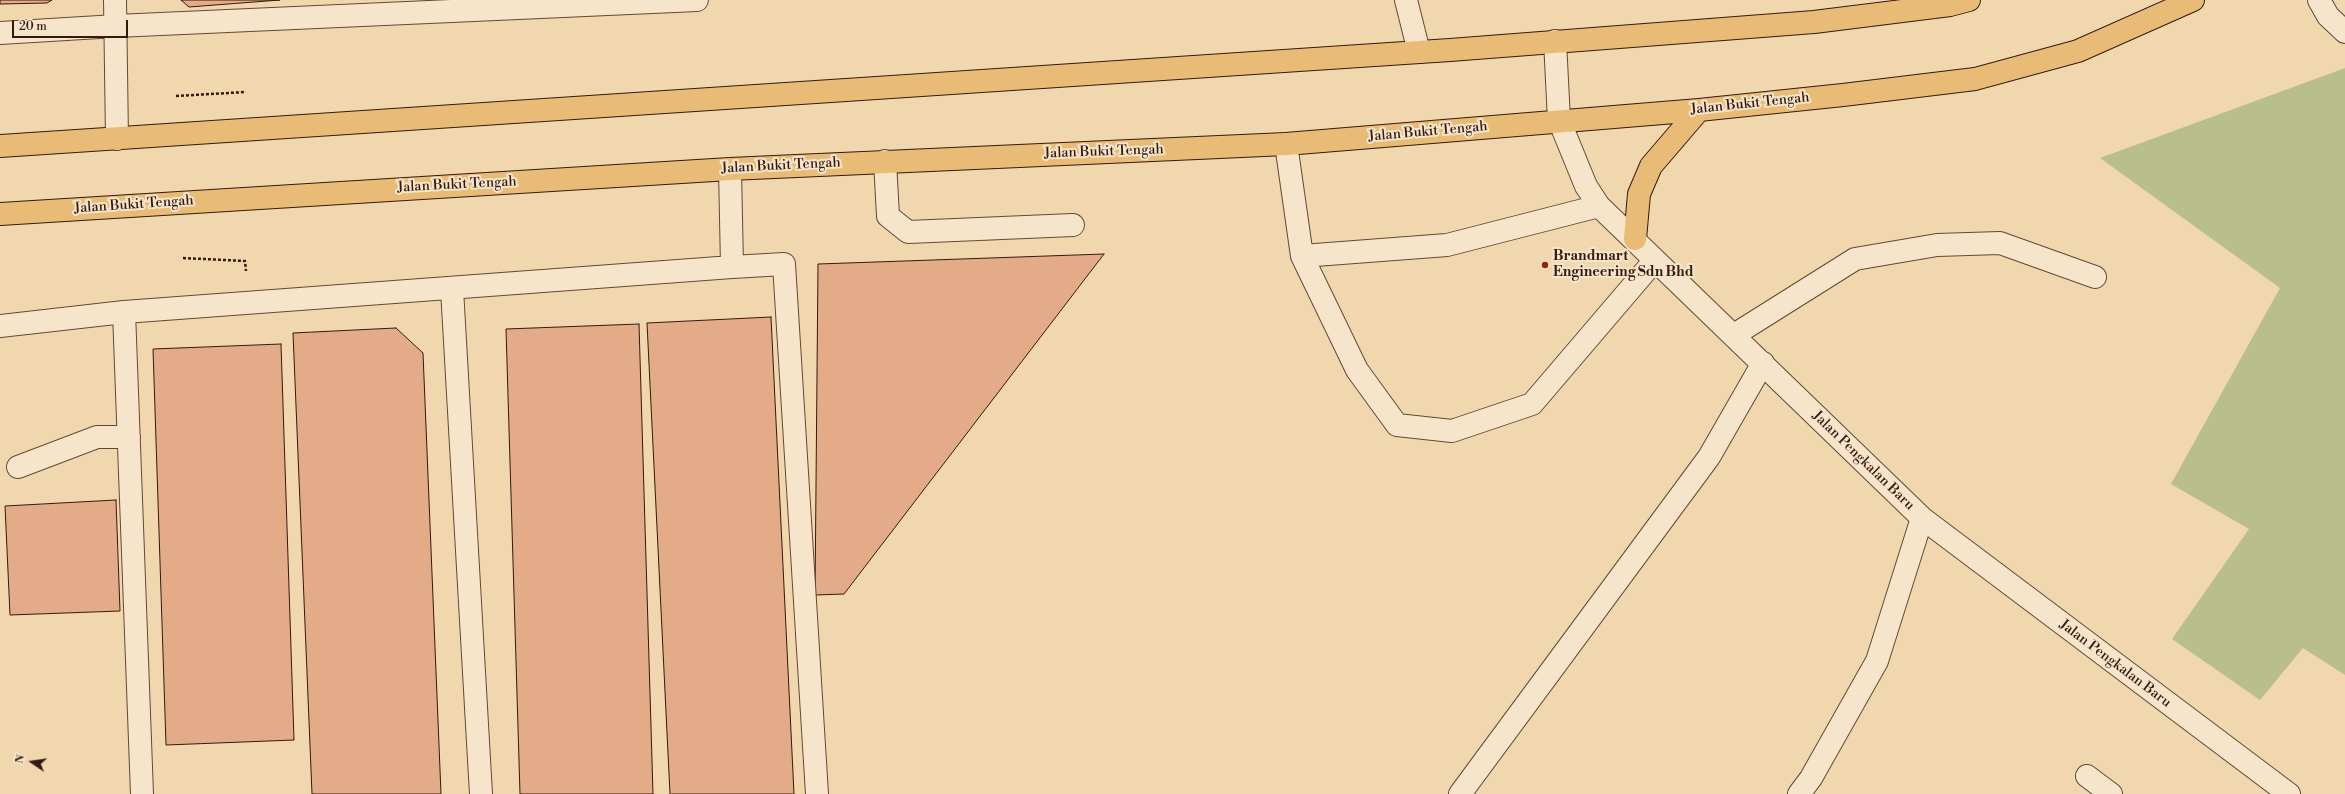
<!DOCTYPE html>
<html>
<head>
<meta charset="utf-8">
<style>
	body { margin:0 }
	#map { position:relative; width:2345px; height:794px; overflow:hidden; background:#f1d7ad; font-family:"Libre Bodoni",serif }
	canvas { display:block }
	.north { position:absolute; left:12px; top:742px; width:40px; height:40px; -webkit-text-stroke:3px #f6e5ca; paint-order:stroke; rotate:283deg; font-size:11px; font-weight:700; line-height:16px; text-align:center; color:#35190f }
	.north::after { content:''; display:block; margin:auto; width:14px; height:18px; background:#35190f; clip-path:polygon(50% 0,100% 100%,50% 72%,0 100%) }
	.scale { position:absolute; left:12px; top:20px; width:116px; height:18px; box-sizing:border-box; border:2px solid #35190f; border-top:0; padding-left:5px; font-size:12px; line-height:14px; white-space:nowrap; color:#35190f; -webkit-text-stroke:3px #f6e5ca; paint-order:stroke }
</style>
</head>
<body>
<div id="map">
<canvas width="2345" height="794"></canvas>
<div class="north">N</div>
<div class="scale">20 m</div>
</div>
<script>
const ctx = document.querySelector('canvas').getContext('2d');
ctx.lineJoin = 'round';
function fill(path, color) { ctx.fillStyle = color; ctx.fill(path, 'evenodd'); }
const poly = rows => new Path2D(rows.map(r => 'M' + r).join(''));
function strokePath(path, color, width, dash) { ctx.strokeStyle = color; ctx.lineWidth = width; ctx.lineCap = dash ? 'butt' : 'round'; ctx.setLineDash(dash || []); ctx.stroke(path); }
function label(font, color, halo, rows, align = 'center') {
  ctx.font = font + ' "Libre Bodoni",serif'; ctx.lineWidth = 4; ctx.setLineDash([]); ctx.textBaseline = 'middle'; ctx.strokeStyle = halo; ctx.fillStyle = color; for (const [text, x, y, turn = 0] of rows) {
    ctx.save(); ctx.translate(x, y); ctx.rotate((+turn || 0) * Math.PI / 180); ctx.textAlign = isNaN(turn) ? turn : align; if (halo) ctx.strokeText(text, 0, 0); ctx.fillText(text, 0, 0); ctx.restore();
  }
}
fill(poly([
	[2345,68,2345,675,2303,648,2260,700,2172,639,2249,529,2171,484,2280,288,2100,158]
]), '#b8bf8b');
const building = poly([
	[0,0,52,0,47,3,0,4,0,0],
	[181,0,280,0,189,7,181,0],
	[1104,254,844,594,815,595,818,264,1104,254],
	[771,317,794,794,670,794,647,323,771,317],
	[639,324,653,794,520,794,506,329,639,324],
	[396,328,423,353,441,794,312,794,293,333,396,328],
	[281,344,294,740,166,745,153,349,281,344],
	[116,500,120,611,10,615,5,506,116,500]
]);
fill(building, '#e3ab87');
strokePath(building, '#35190f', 1);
const minor = poly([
	[115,0,117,139],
	[1406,0,1419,52],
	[2319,0,2328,16,2345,32],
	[0,33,116,26,697,0],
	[1555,41,1559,120,1586,186,1599,206,1922,518,2289,794],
	[1286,144,1302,256,1447,245,1599,206],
	[885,161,888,216,908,232,1073,225],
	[1302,256,1357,370,1397,425,1452,431,1532,404,1655,260],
	[732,267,784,264,817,794],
	[452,289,481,794],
	[124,312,142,794],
	[0,326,124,312,732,267,730,169],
	[1734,335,1855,259,1937,245,2000,243,2095,277],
	[18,467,97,437,129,437],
	[2087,776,2111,794],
	[1460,794,1709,457,1763,363],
	[1799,794,1811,778,1877,661,1922,518]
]);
const highway = poly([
	[0,146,1450,50,1814,22,1950,5,1969,0],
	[0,214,730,169,1286,144,1699,110,1843,95,1975,79,2078,51,2193,0],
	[1635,239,1639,194,1651,166,1699,110]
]);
strokePath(minor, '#644836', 24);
strokePath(highway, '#35190f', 24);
strokePath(poly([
	[176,96,246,92],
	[183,258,245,261,246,271]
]), '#35190f', 2.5, [3, 2]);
strokePath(minor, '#f6e5ca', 22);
strokePath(highway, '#e8bc76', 22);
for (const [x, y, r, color] of [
	[1545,265,4,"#8f2418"]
]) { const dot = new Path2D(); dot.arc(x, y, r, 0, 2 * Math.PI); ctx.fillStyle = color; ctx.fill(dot); strokePath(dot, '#f6e5ca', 1.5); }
label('14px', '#35190f', '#f6e5ca', [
	["Jalan Bukit Tengah",1750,104,-6],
	["Jalan Bukit Tengah",1428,132,-5],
	["Jalan Bukit Tengah",1104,152,-2],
	["Jalan Bukit Tengah",781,166,-3],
	["Jalan Bukit Tengah",457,185,-3],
	["Jalan Bukit Tengah",134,205,-4],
	["Jalan Pengkalan Baru",1863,461,44],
	["Jalan Pengkalan Baru",2115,664,37]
]);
label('bold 14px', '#35190f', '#f6e5ca', [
	["Brandmart",1553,257],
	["Engineering Sdn Bhd",1553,273]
], 'left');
</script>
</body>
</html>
